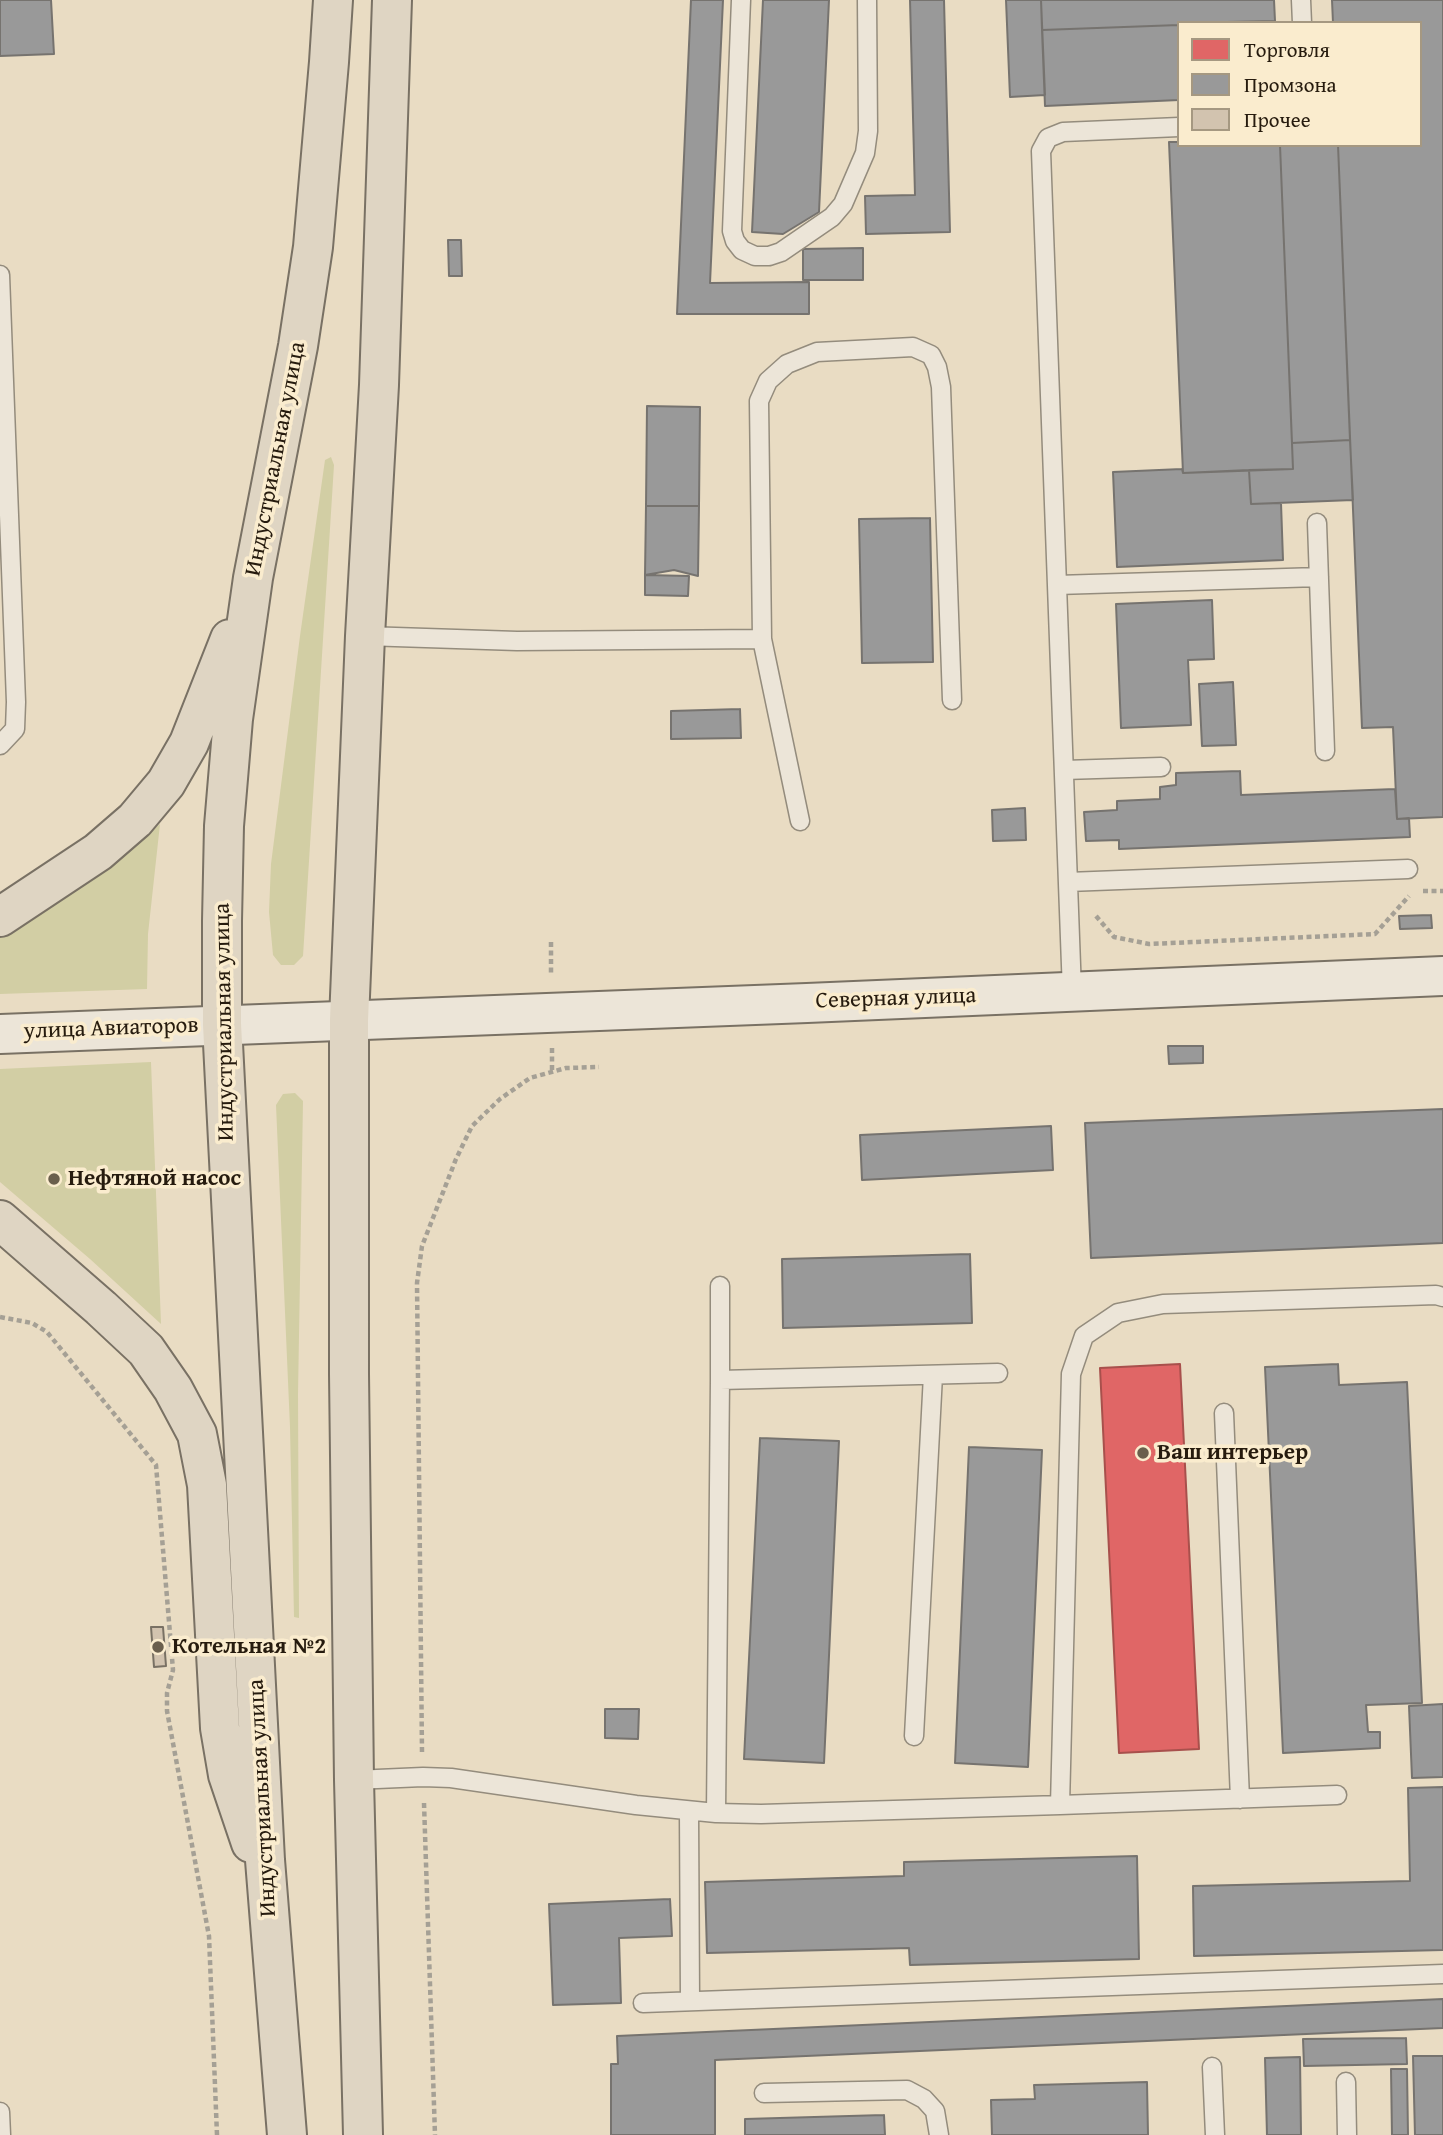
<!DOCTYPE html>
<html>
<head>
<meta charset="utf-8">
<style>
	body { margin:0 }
	#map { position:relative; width:1443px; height:2135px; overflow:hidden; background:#e9dcc3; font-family:"Gentium Book Plus",serif }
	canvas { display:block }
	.legend { position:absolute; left:1177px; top:21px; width:245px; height:126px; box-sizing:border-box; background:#faecce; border:2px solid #a59881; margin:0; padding:9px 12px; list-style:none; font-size:21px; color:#261b0e }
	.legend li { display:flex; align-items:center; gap:14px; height:35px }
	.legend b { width:35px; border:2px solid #a59881 }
</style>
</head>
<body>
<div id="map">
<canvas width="1443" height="2135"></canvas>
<ul class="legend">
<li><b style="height:19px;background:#e06666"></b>Торговля</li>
<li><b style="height:19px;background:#999"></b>Промзона</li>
<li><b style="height:19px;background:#d2c3af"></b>Прочее</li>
</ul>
</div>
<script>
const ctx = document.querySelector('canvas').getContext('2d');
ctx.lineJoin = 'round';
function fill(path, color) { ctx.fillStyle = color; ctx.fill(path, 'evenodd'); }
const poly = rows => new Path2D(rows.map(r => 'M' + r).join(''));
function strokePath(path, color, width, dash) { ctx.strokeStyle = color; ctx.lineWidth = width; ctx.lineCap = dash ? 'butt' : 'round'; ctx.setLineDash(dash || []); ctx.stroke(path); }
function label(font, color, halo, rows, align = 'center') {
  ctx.font = font + ' "Gentium Book Plus",serif'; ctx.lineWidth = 7; ctx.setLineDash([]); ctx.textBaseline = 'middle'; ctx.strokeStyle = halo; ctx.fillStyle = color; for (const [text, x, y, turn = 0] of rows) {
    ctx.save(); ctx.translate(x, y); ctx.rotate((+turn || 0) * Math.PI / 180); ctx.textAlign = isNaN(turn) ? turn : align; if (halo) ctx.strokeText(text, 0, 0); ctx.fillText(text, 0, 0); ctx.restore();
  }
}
fill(poly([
	[331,457,334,465,303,956,294,965,281,965,273,955,269,912,271,864,300,636,325,460],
	[160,824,148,934,147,989,0,994,0,935,127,850],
	[151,1062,161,1324,90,1259,0,1182,0,1069],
	[295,1093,303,1101,298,1394,299,1618,294,1617,290,1427,276,1105,283,1094]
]), '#d2cea4');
const shops = poly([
	[1180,1364,1199,1749,1119,1753,1100,1368,1180,1364]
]);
fill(shops, '#e06666');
strokePath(shops, '#a8504c', 2);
const industry = poly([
	[0,0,51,0,54,54,0,56,0,0],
	[691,0,723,0,710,283,809,282,809,314,677,314,691,0],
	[763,0,829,0,819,212,783,234,752,232,763,0],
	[910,0,944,0,950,232,866,234,865,196,915,195,910,0],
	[1006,0,1041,0,1045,95,1010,97,1006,0],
	[1041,0,1274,0,1275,21,1179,23,1179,25,1042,30,1041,0],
	[1332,0,1443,0,1443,817,1397,819,1393,727,1362,728,1338,145,1420,145,1420,23,1333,23,1332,0],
	[1179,25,1179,100,1045,106,1042,30,1179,25],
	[1169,142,1179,142,1179,145,1280,145,1293,469,1183,473,1169,142],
	[1280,145,1338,145,1350,440,1292,443,1280,145],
	[448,240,461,240,462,276,449,276,448,240],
	[863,248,863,280,803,280,803,249,863,248],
	[647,406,700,407,699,506,646,506,647,406],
	[1350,440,1353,500,1251,504,1249,470,1293,469,1292,443,1350,440],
	[1182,469,1183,473,1249,470,1251,504,1281,503,1283,560,1117,567,1113,472,1182,469],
	[646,506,699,506,698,576,674,570,645,575,646,506],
	[930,518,933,662,862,663,859,519,930,518],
	[645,575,689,576,688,596,645,595,645,575],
	[1212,600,1214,659,1188,660,1191,725,1121,728,1116,604,1212,600],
	[1233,682,1236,745,1202,746,1199,684,1233,682],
	[740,709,741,738,671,739,671,711,740,709],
	[1240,771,1241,795,1395,789,1397,819,1409,818,1410,837,1119,849,1119,840,1086,841,1084,812,1117,810,1117,801,1160,799,1160,787,1176,785,1176,773,1240,771],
	[1025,808,1026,840,993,841,992,810,1025,808],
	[1431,915,1432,928,1400,929,1399,916,1431,915],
	[1168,1046,1203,1046,1203,1063,1169,1064,1168,1046],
	[1443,1109,1443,1243,1091,1258,1085,1123,1443,1109],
	[1051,1126,1053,1170,862,1180,860,1135,1051,1126],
	[970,1254,972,1323,783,1328,782,1259,970,1254],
	[1338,1364,1339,1385,1407,1382,1422,1703,1366,1705,1368,1732,1380,1732,1380,1748,1283,1753,1265,1367,1338,1364],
	[760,1438,839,1441,824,1763,744,1759,760,1438],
	[969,1447,1042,1450,1028,1767,955,1763,969,1447],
	[1443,1704,1443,1777,1412,1778,1409,1706,1443,1704],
	[605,1709,639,1709,638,1739,605,1738,605,1709],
	[1443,1787,1443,1950,1194,1956,1193,1886,1410,1881,1408,1788,1443,1787],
	[1137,1856,1139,1959,910,1965,909,1948,707,1953,705,1882,904,1876,904,1862,1137,1856],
	[670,1899,672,1936,619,1938,621,2003,553,2005,549,1904,670,1899],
	[1443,1999,1443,2028,715,2060,715,2135,611,2135,611,2064,618,2064,617,2036,1443,1999],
	[1406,2038,1407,2064,1304,2066,1303,2039,1406,2038],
	[1413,2056,1443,2056,1443,2135,1415,2135,1413,2056],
	[1300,2057,1301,2135,1267,2135,1265,2058,1300,2057],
	[1391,2069,1407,2069,1408,2135,1392,2135,1391,2069],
	[1147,2082,1148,2135,992,2135,991,2100,1035,2099,1034,2085,1147,2082],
	[884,2115,885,2135,745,2135,745,2119,884,2115]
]);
fill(industry, '#999');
strokePath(industry, '#76736f', 2);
const building = poly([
	[151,1627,163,1627,166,1666,154,1667,151,1627]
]);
fill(building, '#d2c3af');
strokePath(building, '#797164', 2);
const service = poly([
	[741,0,732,231,735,241,742,250,755,256,769,256,781,252,832,217,843,204,865,153,868,131,867,0],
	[1301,0,1302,23],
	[0,275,16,702,15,729,0,745],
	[1317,523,1325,751],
	[1057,585,1319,577],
	[365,636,517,641,762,639],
	[1064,770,1161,767],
	[800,821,762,639,759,401,768,381,787,364,817,352,913,347,931,355,937,367,941,387,952,700],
	[1068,882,1408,869],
	[1072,992,1041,151,1048,138,1063,132,1179,127],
	[720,1380,720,1286],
	[1224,1413,1240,1799],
	[914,1736,933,1375],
	[354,1780,423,1777,451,1778,636,1805,716,1813,761,1814,1060,1805,1337,1795],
	[1060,1805,1071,1374,1084,1336,1118,1313,1163,1304,1436,1295,1443,1297],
	[689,1811,690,2001],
	[716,1813,720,1380,998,1373],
	[643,2003,1443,1974],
	[1212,2067,1215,2135],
	[1346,2082,1347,2135],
	[764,2093,907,2090,924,2099,935,2111,939,2135],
	[0,2112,1,2135]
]);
const secondary = poly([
	[0,1034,807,1003,1443,976]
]);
const primary = poly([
	[0,917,98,852,135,820,166,783,189,743,230,639],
	[0,1220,101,1308,146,1350,173,1389,197,1434,207,1485,220,1728,228,1775,251,1843],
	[287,2135,265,1860,222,1024,222,921,224,826,233,719,253,578,298,346,313,247,329,62,333,0],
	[363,2135,354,1780,349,1374,349,1020,365,636,379,385,392,0]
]);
strokePath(service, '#948c7d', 21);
strokePath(secondary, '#797164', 42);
strokePath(primary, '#797164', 42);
strokePath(poly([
	[1423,891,1443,891],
	[1096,916,1114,937,1149,944,1375,934,1409,896],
	[551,942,551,976],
	[552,1048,552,1072],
	[0,1317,32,1323,47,1332,156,1465,173,1670,167,1693,167,1711,209,1936,217,2135],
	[422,1752,417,1283,422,1246,456,1159,472,1126,500,1099,530,1078,566,1068,599,1067],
	[424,1803,435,2135]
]), '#a5a095', 4.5, [5, 3.5]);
strokePath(service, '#ece5d8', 18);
strokePath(secondary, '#ece5d8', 38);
strokePath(primary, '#dfd5c3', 38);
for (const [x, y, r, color] of [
	[54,1179,7,"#6a5f4d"],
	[1143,1453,7,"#6a5f4d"],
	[158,1647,7,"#6a5f4d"]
]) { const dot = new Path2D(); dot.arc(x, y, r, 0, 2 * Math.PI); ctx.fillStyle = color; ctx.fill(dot); strokePath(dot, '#faecce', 2.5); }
label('23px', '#261b0e', '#faecce', [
	["Индустриальная улица",276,459,-79],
	["Северная улица",896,999,-2],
	["Индустриальная улица",225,1022,-91],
	["улица Авиаторов",111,1029,-2],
	["Индустриальная улица",263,1798,-93]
]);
label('bold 23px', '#261b0e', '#faecce', [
	["Нефтяной насос",68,1179],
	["Ваш интерьер",1157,1453],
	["Котельная №2",172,1647]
], 'left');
</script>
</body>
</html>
